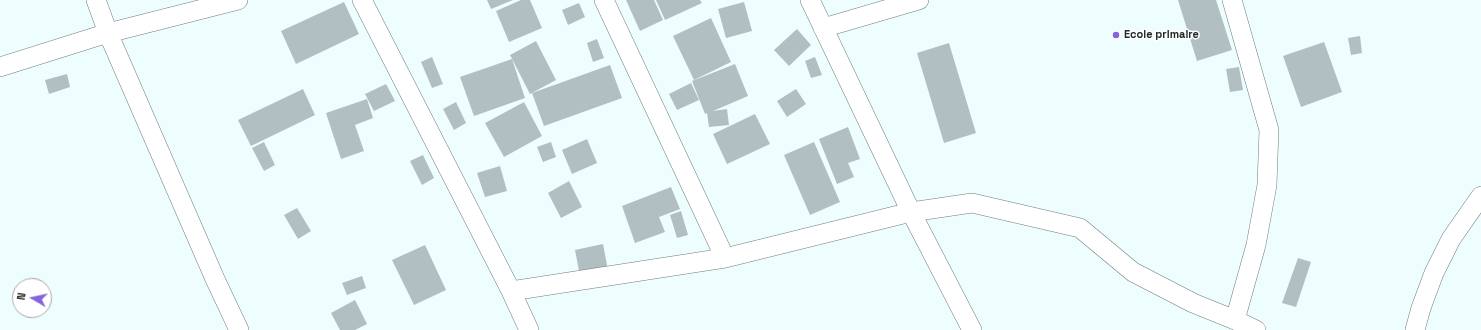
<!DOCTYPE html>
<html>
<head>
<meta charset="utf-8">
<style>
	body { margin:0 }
	#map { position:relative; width:1481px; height:330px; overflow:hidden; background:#eefdfd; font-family:"Space Grotesk",sans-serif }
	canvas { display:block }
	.north { position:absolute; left:12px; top:278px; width:40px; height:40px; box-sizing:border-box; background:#fff; border:1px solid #a7aaa9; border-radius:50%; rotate:279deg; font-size:11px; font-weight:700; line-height:16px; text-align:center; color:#242a29 }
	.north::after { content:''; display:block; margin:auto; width:14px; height:18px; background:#8564df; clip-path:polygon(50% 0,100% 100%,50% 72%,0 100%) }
</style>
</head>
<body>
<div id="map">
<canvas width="1481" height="330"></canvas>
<div class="north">N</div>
</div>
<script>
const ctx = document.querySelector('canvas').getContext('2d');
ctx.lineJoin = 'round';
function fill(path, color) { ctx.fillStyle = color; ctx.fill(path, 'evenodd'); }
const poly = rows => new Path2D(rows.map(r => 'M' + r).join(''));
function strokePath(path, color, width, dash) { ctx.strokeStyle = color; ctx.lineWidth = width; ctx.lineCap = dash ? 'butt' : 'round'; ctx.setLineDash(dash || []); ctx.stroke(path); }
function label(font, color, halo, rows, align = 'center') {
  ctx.font = font + ' "Space Grotesk",sans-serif'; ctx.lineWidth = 3; ctx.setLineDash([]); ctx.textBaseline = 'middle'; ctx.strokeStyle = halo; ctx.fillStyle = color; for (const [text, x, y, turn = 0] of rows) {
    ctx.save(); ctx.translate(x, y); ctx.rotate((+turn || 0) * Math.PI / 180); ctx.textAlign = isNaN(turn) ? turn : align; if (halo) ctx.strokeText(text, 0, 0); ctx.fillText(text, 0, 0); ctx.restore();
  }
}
fill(poly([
	[487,0,513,0,491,9],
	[521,0,530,0,542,28,509,42,496,11],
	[626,0,654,0,663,20,640,31],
	[656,0,700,0,702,3,665,20],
	[1178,0,1216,0,1232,50,1197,61],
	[344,2,359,34,296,64,281,31],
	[744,2,752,31,726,38,718,9],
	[579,3,585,17,568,25,562,10],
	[711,18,731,62,694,80,673,36],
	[797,29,811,45,789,66,774,50],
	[1360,36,1362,53,1351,55,1348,38],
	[597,39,604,58,593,62,587,43],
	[536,41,556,80,530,94,510,55],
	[1324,42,1342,92,1301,107,1283,56],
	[949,43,976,133,944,143,917,53],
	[432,57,443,84,432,88,421,62],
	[815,57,822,75,811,78,805,61],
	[512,59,525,98,474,116,460,77],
	[735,64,748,96,713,111,727,109,729,125,709,127,707,113,705,114,692,81],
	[610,65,622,98,544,126,532,93],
	[1239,67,1243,90,1230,92,1226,69],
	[67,74,70,87,49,94,45,80],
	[691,83,699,100,677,110,669,94],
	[386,84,395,101,374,111,365,94],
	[303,89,315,115,251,146,238,120],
	[796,89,806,104,787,117,777,101],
	[367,99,373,118,355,125,364,151,341,159,326,113],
	[456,102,466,123,454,130,443,109],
	[524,102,542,136,504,157,485,123],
	[755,114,770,144,727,164,713,134],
	[848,127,860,159,848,163,854,177,837,184,819,139],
	[587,139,597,163,572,174,562,150],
	[264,142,275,165,264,171,252,148],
	[551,142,556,157,543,162,537,147],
	[814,142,840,202,810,215,784,155],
	[423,155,434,178,422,185,410,161],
	[500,166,507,191,485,197,477,173],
	[569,181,582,207,561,218,548,193],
	[671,187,680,209,659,217,665,232,635,243,622,206],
	[297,208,311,231,298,239,284,215],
	[681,211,688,235,677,238,670,215],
	[603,244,608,270,580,276,575,250],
	[425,245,446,290,414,305,392,260],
	[1298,258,1311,262,1296,307,1282,303],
	[362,276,366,288,347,295,342,283],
	[355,300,367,324,355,330,340,330,331,313]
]), '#b1bfc2');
const street = poly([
	[96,0,108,33,215,279,239,330],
	[362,0,511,291,529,330],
	[604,0,725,258],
	[810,0,911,212,972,330],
	[1232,0,1269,130,1267,185,1256,245,1235,320],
	[823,28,919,0],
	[0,67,108,33,238,0],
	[511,291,725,258,911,212,972,203,1080,228,1133,272,1193,303,1235,320,1256,330],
	[1415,330,1421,308,1434,273,1451,239,1481,196]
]);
strokePath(street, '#6f7d7c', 20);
strokePath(street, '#fff', 19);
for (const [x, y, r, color] of [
	[1116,35,4,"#8564df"]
]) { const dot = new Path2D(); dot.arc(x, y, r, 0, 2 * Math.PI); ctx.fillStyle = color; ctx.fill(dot); strokePath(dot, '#fff', 1.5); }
label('bold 11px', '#242a29', '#fff', [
	["Ecole primaire",1124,35]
], 'left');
</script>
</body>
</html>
